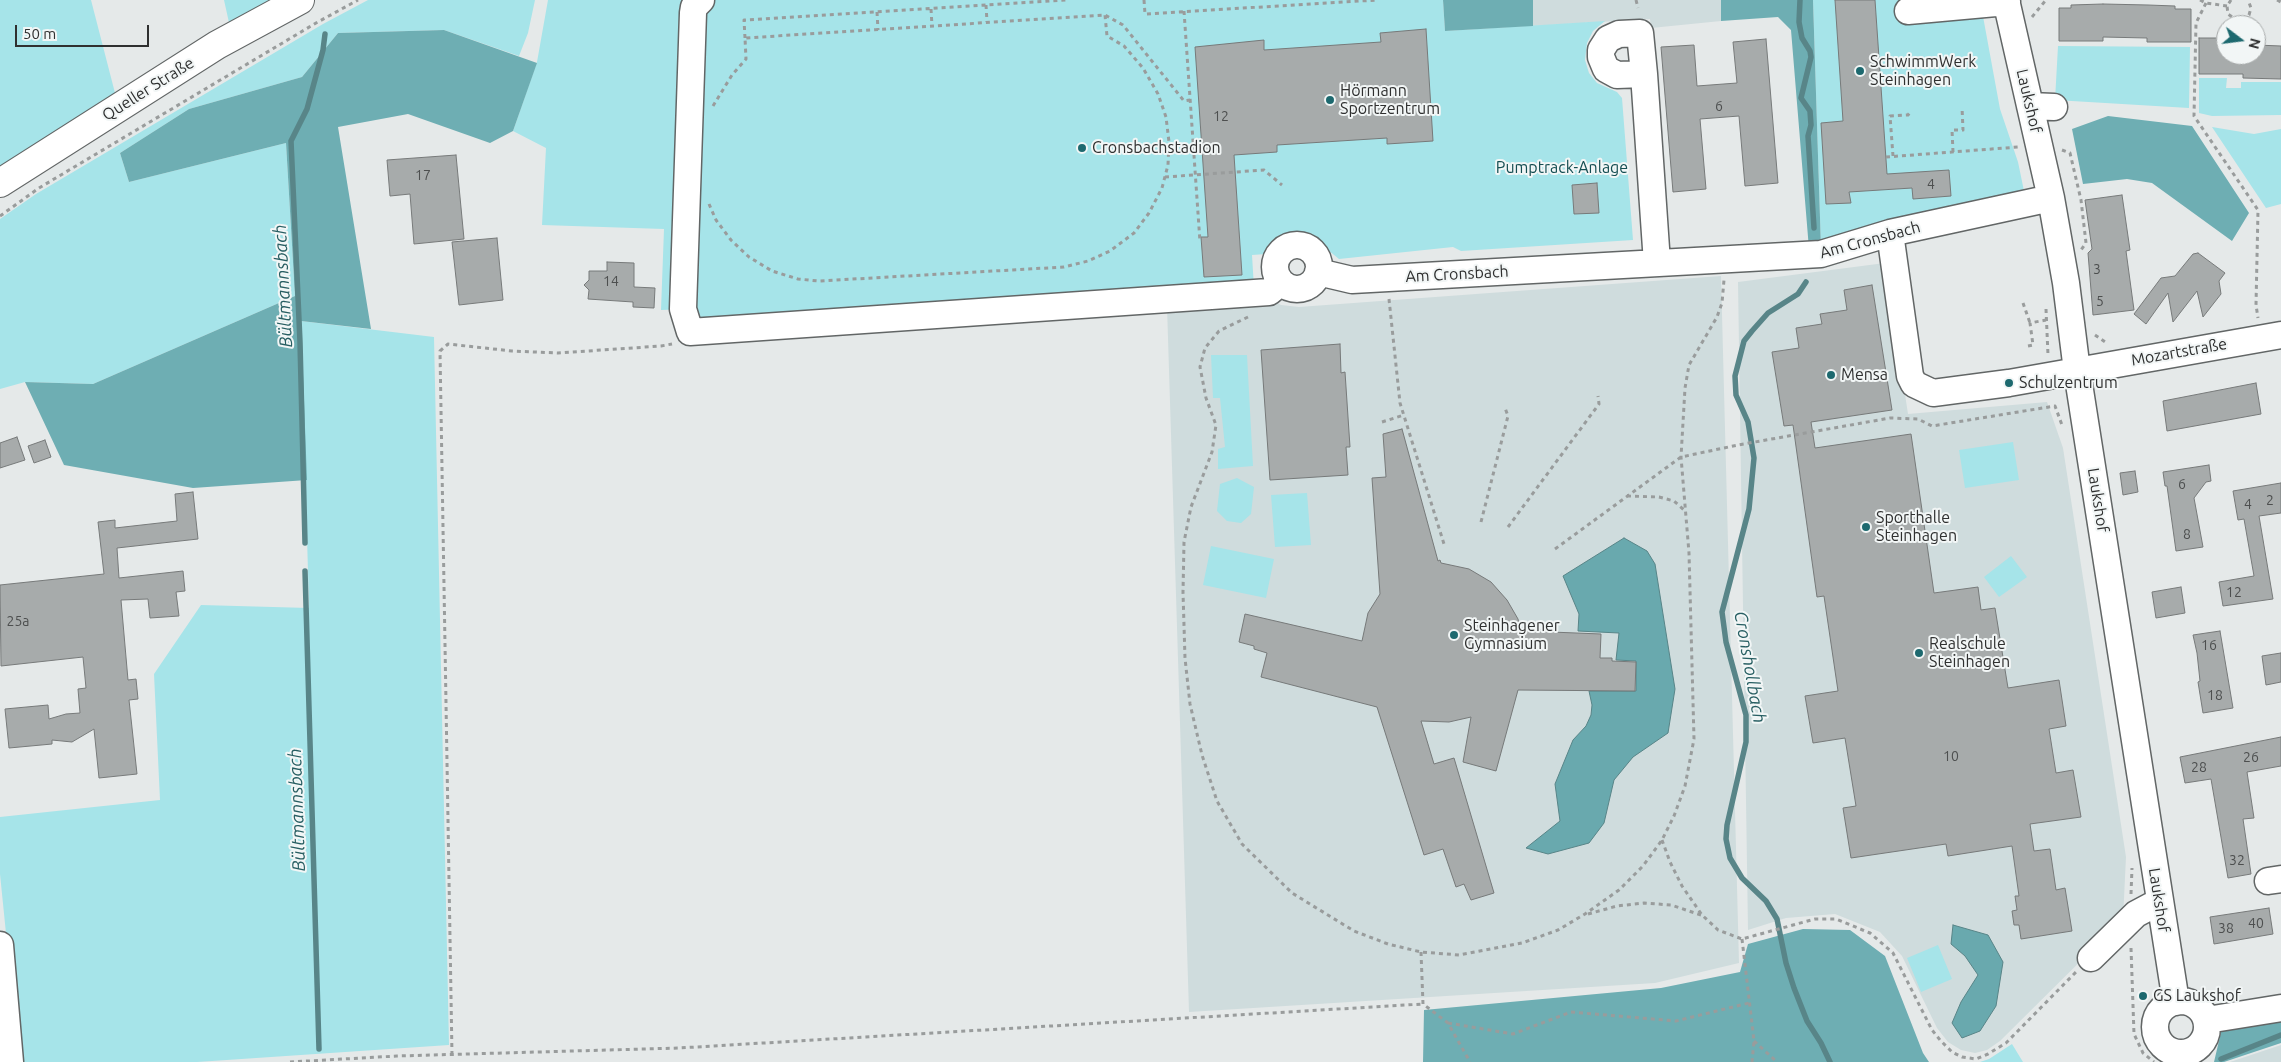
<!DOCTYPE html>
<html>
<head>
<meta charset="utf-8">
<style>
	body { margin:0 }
	#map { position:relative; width:2281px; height:1062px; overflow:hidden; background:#e5e9e9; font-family:Ubuntu,sans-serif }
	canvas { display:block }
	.north { position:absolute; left:2216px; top:15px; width:50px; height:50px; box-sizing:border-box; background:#f2f6f6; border:1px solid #a4a7a7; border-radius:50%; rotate:105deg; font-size:14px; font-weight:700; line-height:20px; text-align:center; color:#2f3030 }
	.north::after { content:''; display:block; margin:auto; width:18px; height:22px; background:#1d696f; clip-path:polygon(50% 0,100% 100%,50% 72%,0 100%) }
	.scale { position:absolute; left:15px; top:25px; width:134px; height:22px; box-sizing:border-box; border:2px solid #2f3030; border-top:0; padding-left:6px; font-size:15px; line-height:18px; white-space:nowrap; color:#2f3030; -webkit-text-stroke:4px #f2f6f6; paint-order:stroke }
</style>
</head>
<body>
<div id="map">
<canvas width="2281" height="1062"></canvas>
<div class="north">N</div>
<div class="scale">50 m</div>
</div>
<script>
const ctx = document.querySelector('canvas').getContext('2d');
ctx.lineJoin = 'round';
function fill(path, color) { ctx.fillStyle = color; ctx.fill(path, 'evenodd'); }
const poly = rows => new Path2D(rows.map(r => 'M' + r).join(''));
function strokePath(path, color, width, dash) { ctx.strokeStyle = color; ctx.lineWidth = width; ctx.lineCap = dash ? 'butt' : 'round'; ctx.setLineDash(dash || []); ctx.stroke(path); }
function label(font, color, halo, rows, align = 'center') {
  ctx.font = font + ' Ubuntu,sans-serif'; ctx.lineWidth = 4; ctx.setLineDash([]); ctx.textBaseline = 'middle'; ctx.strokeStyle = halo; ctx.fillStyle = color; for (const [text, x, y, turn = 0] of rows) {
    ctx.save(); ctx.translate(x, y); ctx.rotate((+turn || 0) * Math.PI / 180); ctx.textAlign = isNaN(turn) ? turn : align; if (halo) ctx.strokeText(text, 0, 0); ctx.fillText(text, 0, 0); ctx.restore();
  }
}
fill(poly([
	[1533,0,1721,0,1721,21,1651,28,1650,19,1533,26],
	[1885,263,1908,414,2047,402,2063,448,2126,857,2123,919,2000,1041,1987,1050,1975,1053,1961,1050,1948,1042,1937,1028,1902,956,1880,932,1835,914,1786,918,1748,930,1738,282],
	[1721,276,1739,963,1655,983,1189,1012,1167,306,1266,297,1281,305,1299,307],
	[2281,1045,2281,1062,2230,1062]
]), '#cfdcdd');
fill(poly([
	[0,0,91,0,115,93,0,168],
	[224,0,277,0,230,27],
	[368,0,535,0,528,33,519,56,444,30,338,33,302,77,189,109,120,153,129,182,286,143,295,296,93,384,25,382,0,389,0,219,36,194,323,24],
	[548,0,1443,0,1445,31,1605,21,1593,31,1587,43,1585,60,1589,73,1597,83,1617,92,1622,98,1633,240,1461,251,1453,247,1339,259,1312,237,1292,234,1275,240,1266,254,1252,255,1254,288,709,323,689,309,661,310,664,229,542,225,546,148,513,131,537,62],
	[1813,0,1980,0,2000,109,2018,162,2024,191,1821,249],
	[2058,46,2190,47,2189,108,2055,100],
	[2199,78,2227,78,2226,88,2241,88,2241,82,2281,82,2281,115,2212,116,2199,113],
	[2212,127,2254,134,2281,129,2281,204,2266,208],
	[301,321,434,337,449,1045,197,1062,19,1062,0,874,0,817,160,800,154,674,201,605,309,608],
	[1211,355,1247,355,1253,466,1218,469,1218,449,1225,447,1220,398,1213,398],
	[2013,442,2019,480,1965,488,1959,450],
	[1237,478,1254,487,1251,514,1241,523,1227,521,1217,511,1220,484],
	[1307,493,1311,545,1275,547,1271,495],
	[1211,546,1274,559,1266,598,1203,585],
	[2011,556,2027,577,1999,597,1984,577],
	[1938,945,1952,979,1921,992,1907,958],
	[2012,1044,2023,1062,1980,1062,1989,1059]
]), '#a6e4e9');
fill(poly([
	[1443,0,1533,0,1533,26,1445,31],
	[1721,0,1813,0,1821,249,1809,249,1791,30,1778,17,1721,21],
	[444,30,537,63,513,131,490,143,408,114,338,127,371,329,301,321,307,480,193,488,64,465,25,382,93,384,295,296,286,143,129,182,120,153,189,109,302,77,338,33],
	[2108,116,2192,126,2249,213,2232,241,2152,183,2127,179,2083,184,2072,129],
	[1803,929,1850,930,1885,956,1923,1053,1929,1062,1423,1062,1424,1010,1661,988,1740,972,1748,944],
	[2281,1017,2281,1043,2224,1062,2214,1062,2222,1028]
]), '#6eaeb3');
const water = poly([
	[1624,538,1647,551,1655,564,1675,689,1668,733,1633,757,1614,780,1604,823,1589,843,1548,854,1526,848,1560,821,1555,784,1573,740,1586,726,1591,715,1592,705,1589,691,1636,691,1636,661,1616,660,1619,633,1578,631,1579,614,1563,576,1624,538],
	[1953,925,1988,935,2003,962,1996,1006,1980,1031,1962,1038,1952,1023,1961,1002,1978,975,1965,956,1951,944,1953,925]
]);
fill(water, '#69a9ae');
strokePath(water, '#588588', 1);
strokePath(poly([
	[1800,0,1799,22,1802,38,1810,51,1811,57,1801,98,1810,111,1811,125,1808,136,1814,228],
	[1806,282,1798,294,1768,313,1752,331,1744,341,1735,376,1736,395,1748,422,1754,458,1749,509,1722,612,1726,642,1746,715,1746,742,1727,825,1726,839,1730,858,1742,878,1766,901,1777,919,1786,963,1794,988,1807,1021,1821,1043,1830,1062],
	[305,543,300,342,291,141,307,109,323,50,325,34],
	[305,571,319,1049],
	[2221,1059,2281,1035]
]), '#588588', 5.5);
const building = poly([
	[1835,0,1875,0,1887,174,1949,170,1951,196,1913,199,1912,188,1849,192,1851,203,1826,204,1821,123,1843,121,1835,0],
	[2103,4,2148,5,2175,6,2175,9,2191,9,2191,42,2147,42,2147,38,2103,37,2103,41,2059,41,2059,8,2071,8,2071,5,2103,4],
	[1426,29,1433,141,1387,144,1387,138,1277,145,1277,152,1234,155,1242,275,1204,277,1201,237,1208,237,1195,47,1264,40,1264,50,1381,42,1380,33,1426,29],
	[2199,38,2224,38,2224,41,2226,41,2226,55,2256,55,2256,45,2281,46,2281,79,2243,78,2243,74,2199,74,2199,38],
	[1766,39,1778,183,1745,186,1739,116,1700,119,1706,189,1673,192,1661,47,1694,45,1697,86,1737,83,1733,42,1766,39],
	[456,155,464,239,414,244,410,194,390,196,387,160,456,155],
	[1597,183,1599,213,1574,214,1572,185,1597,183],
	[2122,195,2130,250,2126,251,2134,310,2093,315,2088,253,2092,249,2085,200,2122,195],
	[497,238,503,300,459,305,452,242,497,238],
	[2198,253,2225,273,2219,281,2221,294,2203,317,2197,291,2173,322,2168,293,2146,324,2134,314,2161,278,2175,276,2193,254,2198,253],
	[607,262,634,263,634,287,655,288,654,308,633,307,633,302,588,299,589,290,584,285,589,280,589,271,607,271,607,262],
	[1872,285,1892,410,1811,422,1815,448,1911,434,1934,593,1978,587,1981,610,1995,608,2008,688,2059,680,2066,726,2049,729,2056,773,2073,770,2081,817,2030,824,2034,851,2050,849,2056,890,2065,888,2072,931,2021,939,2019,925,2014,925,2012,911,2017,910,2015,896,2019,896,2012,846,1948,856,1946,844,1851,858,1843,808,1856,806,1845,738,1813,743,1805,696,1838,691,1824,596,1817,597,1793,425,1784,426,1772,352,1799,348,1796,328,1822,324,1820,314,1847,310,1844,290,1872,285],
	[1340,344,1341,373,1345,372,1350,447,1346,447,1348,475,1270,480,1261,350,1340,344],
	[2256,383,2261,414,2167,431,2163,401,2256,383],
	[1402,429,1438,561,1440,560,1441,563,1469,569,1491,582,1507,600,1518,619,1520,628,1551,630,1551,632,1601,634,1600,658,1612,658,1612,661,1636,662,1635,691,1518,690,1496,771,1463,762,1471,717,1449,722,1421,721,1434,764,1454,758,1494,893,1471,900,1464,884,1456,887,1443,849,1424,855,1377,707,1261,677,1267,653,1254,649,1254,646,1239,642,1245,614,1362,641,1368,613,1380,594,1372,478,1386,477,1383,434,1402,429],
	[17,437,25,460,0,468,0,443,17,437],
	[45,440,51,457,34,463,28,446,45,440],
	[2209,465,2211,481,2206,482,2194,498,2203,547,2176,551,2167,486,2165,486,2163,472,2209,465],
	[2135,471,2138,492,2123,495,2120,473,2135,471],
	[2281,483,2281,513,2259,516,2273,599,2223,606,2219,582,2254,576,2244,519,2238,520,2233,491,2281,483],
	[193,492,198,539,117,548,119,578,183,571,185,591,176,592,179,616,150,618,148,599,121,600,128,680,136,679,138,699,129,700,137,774,99,778,94,729,72,742,52,740,52,744,9,748,5,709,48,705,49,719,66,714,80,713,78,689,86,688,83,657,1,666,0,585,104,574,98,522,115,520,115,528,177,521,175,494,193,492],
	[2181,587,2185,613,2156,618,2152,592,2181,587],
	[2220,631,2233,708,2203,713,2198,682,2200,681,2197,653,2193,635,2220,631],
	[2281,653,2281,682,2266,685,2262,656,2281,653],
	[2281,737,2281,766,2247,772,2254,818,2243,819,2251,874,2228,878,2211,779,2185,783,2180,757,2281,737],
	[2269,908,2273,934,2214,944,2210,917,2269,908]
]);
fill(building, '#a7abab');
strokePath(building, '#777a7a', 1);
const minor = poly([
	[701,0,694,7,693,13,683,309,690,332,1269,292,1281,282],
	[2006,0,2051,198,2066,283,2077,371,2176,1002],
	[1908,11,2007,2],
	[1644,74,1617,75,1606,69,1601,57,1601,50,1608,39,1619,34,1640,33,1644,74,1657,263],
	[2030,106,2054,107],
	[1890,233,1910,376,1914,384,1933,393,2009,383,2281,335],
	'1275 267a22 22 0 1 1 44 0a22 22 0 1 1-44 0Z',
	[1318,272,1352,280,1821,254,1890,233,2051,198],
	[2268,881,2281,879],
	[0,945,10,1062],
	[2091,958,2136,914,2151,906,2160,904],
	'2155 1027a26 26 0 1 1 52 0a26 26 0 1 1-52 0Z',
	[2207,1020,2281,1008]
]);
const major = poly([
	[0,183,217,45,300,0]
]);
strokePath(minor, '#626666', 29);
strokePath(major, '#626666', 30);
strokePath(poly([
	[1144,0,1145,14,1377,0],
	[1636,0,1638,8],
	[2200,0,2206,3,2227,6],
	[2231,0,2227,6,2228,14,2238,21,2249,15,2251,8,2248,0],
	[2277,0,2281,2],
	[2206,3,2196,23,2194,116,2258,210,2256,305,2258,318],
	[986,5,987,22],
	[931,9,932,26],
	[1184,11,1200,242],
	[877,12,878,30],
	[2032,17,2046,0],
	[745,38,744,20,1067,0],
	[713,106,732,75,746,59,745,38,1105,15,1123,25,1184,101,1190,100],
	[2062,150,2070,153,2081,200,2086,243,2081,250],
	[1953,152,1952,130,1963,130,1962,107],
	[1893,156,1890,116,1908,115,1911,111],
	[1886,157,2018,147],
	[1165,177,1264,170,1282,185],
	[709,204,716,220,731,240,749,257,772,271,798,279,819,281,1064,267,1088,261,1110,251,1134,233,1149,213,1162,188,1168,165,1169,142,1166,117,1158,94,1143,68,1124,46,1107,36,1105,15],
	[0,216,39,188,316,23,358,0],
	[1389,299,1400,403,1444,544],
	[2023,303,2030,323],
	[2046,309,2048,355],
	[1248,317,1219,331,1205,348,1200,367,1206,398,1216,425,1212,452,1191,507,1184,542,1183,592,1185,658,1190,704,1202,755,1217,801,1242,844,1292,893,1354,931,1388,944,1421,952,1459,955,1522,943,1558,930,1585,914,1619,890,1643,866,1662,840,1674,816,1685,786,1694,739,1689,553,1681,457,1685,388,1689,365,1717,317,1722,303,1724,280],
	[2095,335,2108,344],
	[2028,346,2033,345,2030,323,2046,320],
	[1382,422,1404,415],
	[1627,496,1659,497,1674,501,1684,510],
	[1481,522,1508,416,1505,408],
	[1508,527,1599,404,1598,396],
	[1555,549,1681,457,1738,445,1890,418,1918,419,1932,426,2055,406,2062,425],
	[1662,840,1670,862,1682,886,1702,915,1718,930,1742,939,1815,919,1836,919,1870,933,1893,953,1932,1030,1940,1040,1952,1052,1962,1057,1976,1059,1988,1054,2006,1043,2076,972],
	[2131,894,2132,868],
	[1588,914,1617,906,1644,903,1671,905,1701,915],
	[1742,939,1754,1041,1752,1062],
	[2131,948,2134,1034,2143,1053,2154,1062],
	[1421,952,1423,1004,1448,1023,1470,1062],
	[1448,1023,1513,1034,1571,1012,1676,1021,1749,1003],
	[1754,1041,1777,1062],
	[452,1055,440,351,448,344,512,351,558,353,661,346,672,344],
	[290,1062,397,1056,679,1048,1423,1004]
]), '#999c9c', 3, [4, 4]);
strokePath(minor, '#fff', 26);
strokePath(major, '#fff', 28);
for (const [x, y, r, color] of [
	[1860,71,5,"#1d696f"],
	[1330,100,5,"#1d696f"],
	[1082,148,5,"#1d696f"],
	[1831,375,5,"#1d696f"],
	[2009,383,5,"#1d696f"],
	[1866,527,5,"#1d696f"],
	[1454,635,5,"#1d696f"],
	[1919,653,5,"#1d696f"],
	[2143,996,5,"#1d696f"]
]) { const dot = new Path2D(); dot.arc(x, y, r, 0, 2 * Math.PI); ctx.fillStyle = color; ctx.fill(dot); strokePath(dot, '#f2f6f6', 2); }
label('14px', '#4d4f4f', null, [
	["6",1719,106],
	["12",1221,116],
	["17",423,175],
	["4",1931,184],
	["3",2097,269],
	["14",611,281],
	["5",2100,301],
	["6",2182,484],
	["2",2270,500],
	["4",2248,504],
	["8",2187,534],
	["12",2234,592],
	["25a",18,621],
	["16",2209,645],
	["18",2215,695],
	["10",1951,756],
	["26",2251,757],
	["28",2199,767],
	["32",2237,860],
	["40",2256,923],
	["38",2226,928]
]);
label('16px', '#2f3030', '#f2f6f6', [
	["SchwimmWerk",1870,62],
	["Steinhagen",1870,80],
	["Hörmann",1340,91],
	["Sportzentrum",1340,109],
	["Cronsbachstadion",1092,148],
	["Mensa",1841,375],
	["Schulzentrum",2019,383],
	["Sporthalle",1876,518],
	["Steinhagen",1876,536],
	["Steinhagener",1464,626],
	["Gymnasium",1464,644],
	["Realschule",1929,644],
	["Steinhagen",1929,662],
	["GS Laukshof",2153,996]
], 'left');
label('16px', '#2f3030', '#f2f6f6', [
	["Queller Straße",148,89,-32],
	["Laukshof",2029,101,77],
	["Am Cronsbach",1870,240,-15],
	["Am Cronsbach",1457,274,-3],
	["Mozartstraße",2179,352,-10],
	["Laukshof",2098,500,81],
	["Laukshof",2159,900,81]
]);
label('16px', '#144e52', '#f2f6f6', [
	["Pumptrack-Anlage",1562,168]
]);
label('italic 18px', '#275e62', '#f2f6f6', [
	["Bültmannsbach",283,286,-93],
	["Cronshollbach",1750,667,80],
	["Bültmannsbach",297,810,-92]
]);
</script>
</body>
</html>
